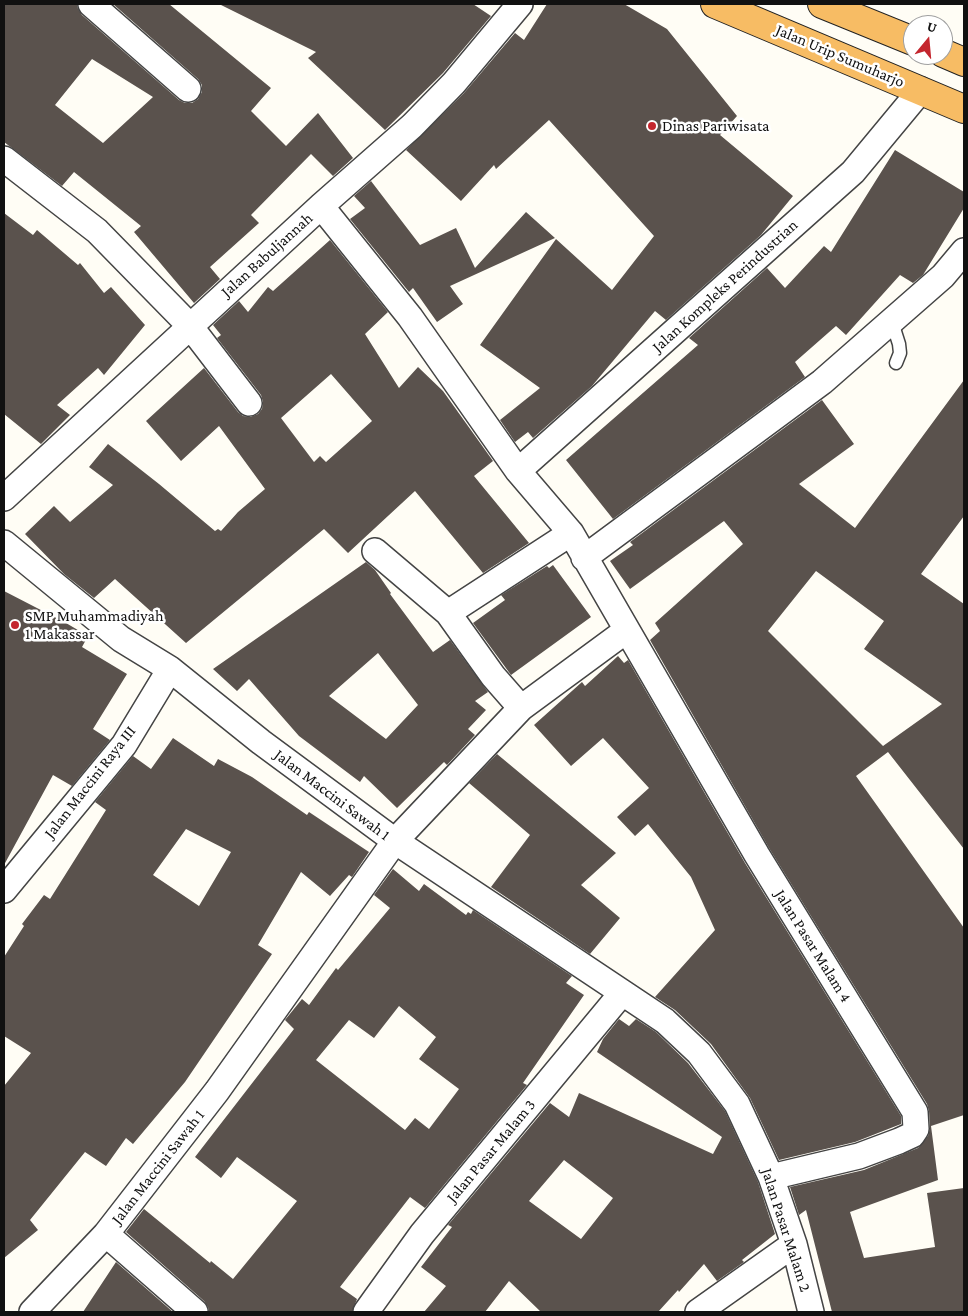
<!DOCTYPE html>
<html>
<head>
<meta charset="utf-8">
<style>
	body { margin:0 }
	#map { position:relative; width:968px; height:1316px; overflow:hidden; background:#fffdf5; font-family:"Crimson Pro",serif }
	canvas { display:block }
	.frame { position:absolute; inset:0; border:5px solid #111; pointer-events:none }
	.north { position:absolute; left:903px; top:15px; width:50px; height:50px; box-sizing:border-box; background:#fff; border:1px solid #a0a0a0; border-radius:50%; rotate:17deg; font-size:14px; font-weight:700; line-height:20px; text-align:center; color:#111 }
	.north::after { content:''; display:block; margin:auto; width:18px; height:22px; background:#c4262e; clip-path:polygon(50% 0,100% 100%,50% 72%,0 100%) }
</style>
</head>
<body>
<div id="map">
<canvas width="968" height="1316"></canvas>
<div class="frame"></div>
<div class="north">U</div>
</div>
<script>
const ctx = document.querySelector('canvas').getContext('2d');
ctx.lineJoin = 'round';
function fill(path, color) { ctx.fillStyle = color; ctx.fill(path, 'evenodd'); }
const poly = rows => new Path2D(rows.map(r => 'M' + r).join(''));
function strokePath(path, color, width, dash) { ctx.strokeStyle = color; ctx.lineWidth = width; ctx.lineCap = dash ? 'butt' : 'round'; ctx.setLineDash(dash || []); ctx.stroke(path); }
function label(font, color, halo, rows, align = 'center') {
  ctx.font = font + ' "Crimson Pro",serif'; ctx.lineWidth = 5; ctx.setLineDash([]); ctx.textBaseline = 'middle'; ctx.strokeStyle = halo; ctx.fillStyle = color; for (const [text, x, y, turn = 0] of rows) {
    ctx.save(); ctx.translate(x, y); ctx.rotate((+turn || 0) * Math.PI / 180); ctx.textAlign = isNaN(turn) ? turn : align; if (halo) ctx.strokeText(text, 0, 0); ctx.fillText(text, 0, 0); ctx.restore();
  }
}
fill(poly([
	[4,4,77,4,78,9,82,15,179,100,185,103,192,103,198,99,202,92,202,85,198,79,113,4,169,4,271,88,251,111,286,146,318,113,353,158,333,176,311,154,251,215,259,223,210,267,220,279,194,303,134,232,141,226,74,172,62,186,4,142],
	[92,59,153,97,103,143,55,105],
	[219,4,473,4,491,16,443,73,385,130,308,58,316,52],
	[547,4,624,4,667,29,737,116,720,135,793,196,761,235,666,320,655,311,592,386,533,438,528,432,515,442,500,420,540,388,480,345,556,239,612,290,654,236,549,120,496,169,494,165,461,201,406,150,464,93,515,33,524,40],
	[895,150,964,192,964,208,923,275,913,283,900,275,846,335,836,326,795,362,805,377,613,519,566,460,698,345,689,338,767,268,785,288,824,246,831,252],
	[371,181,420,245,456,228,475,268,526,212,555,238,450,286,463,304,437,322,413,288,409,292,350,219,365,208,354,196],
	[4,213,33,235,37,230,78,265,80,263,104,293,111,287,145,325,104,375,98,368,57,405,70,415,41,444,4,414],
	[330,240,388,312,365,334,399,388,418,367,443,391,493,461,474,476,529,543,483,573,415,491,348,553,324,529,186,643,115,579,94,598,64,574,25,534,54,506,70,522,113,485,89,467,108,444,159,484,215,531,218,529,221,531,238,512,265,489,219,426,181,461,146,421,204,368,238,412,243,416,250,417,258,414,262,409,263,402,261,395,217,338,221,335,213,325,239,301,248,312,268,287,273,291],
	[331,374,372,421,326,462,320,456,314,462,281,418],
	[964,380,964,516,921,574,964,604,964,849,888,752,856,776,964,928,964,1115,931,1126,938,1180,850,1212,864,1258,935,1247,927,1193,964,1188,964,1312,832,1312,806,1210,799,1215,790,1187,864,1170,918,1148,928,1136,930,1128,929,1111,927,1104,769,848,650,640,660,631,655,623,743,544,724,521,630,589,610,561,633,545,630,542,822,400,854,444,799,484,855,528],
	[816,571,884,621,864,649,942,704,883,746,768,631],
	[366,562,375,570,391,593,390,594,433,652,450,640,488,692,475,701,486,710,468,729,475,735,447,765,444,762,397,808,364,776,360,782,299,736,249,679,237,691,213,669],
	[378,653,418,705,386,739,329,696],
	[553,565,591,617,511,675,473,623,505,600,501,595,547,566,549,568],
	[4,591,66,623,88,636,82,647,127,674,93,729,110,740,72,786,53,775,4,865],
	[618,656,624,663,628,660,745,863,901,1116,901,1124,855,1142,779,1160,750,1098,711,1044,675,1010,655,997,715,930,691,877,648,824,635,836,617,817,649,788,603,738,571,766,534,725,582,682,585,686],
	[173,738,214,766,218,759,252,777,307,815,309,812,369,852,352,877,349,875,330,896,301,872,258,945,272,954,185,1082,133,1144,126,1138,106,1166,85,1152,30,1220,38,1230,4,1258,4,1086,31,1053,4,1036,4,957,24,926,22,924,44,895,50,899,106,810,95,802,133,756,151,769],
	[186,829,231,852,199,906,153,875],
	[497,754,616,853,581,885,620,918,590,954,491,887,530,835,469,783],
	[393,869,419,891,424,884,466,915,468,912,471,914,473,910,572,976,566,983,584,995,523,1083,527,1085,425,1208,410,1197,340,1287,357,1299,352,1312,209,1312,208,1307,204,1301,126,1232,144,1209,210,1263,211,1261,233,1279,297,1201,237,1157,221,1178,195,1157,294,1029,285,1020,302,999,309,1005,336,968,338,970,390,908,374,895],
	[399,1006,436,1037,419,1059,459,1089,429,1129,415,1118,405,1130,316,1060,349,1020,374,1038],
	[619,1019,629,1026,636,1019,656,1032,688,1063,725,1111,758,1182,775,1234,742,1260,744,1262,717,1281,704,1264,679,1292,678,1290,658,1312,541,1312,509,1281,485,1312,424,1312,446,1286,421,1267,452,1227,448,1225,550,1103,569,1117,579,1093,713,1154,722,1137,597,1052,603,1039],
	[564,1160,613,1198,581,1239,529,1201],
	[116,1262,173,1312,83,1312]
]), '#5a524d');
const service = poly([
	[892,322,899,344,900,353,896,363]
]);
const minor = poly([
	[91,4,188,89],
	[4,159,97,231,190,326,249,403],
	[321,206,410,317,518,471,571,533,757,855,915,1112,916,1129,912,1135,899,1141,859,1156,771,1177],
	[518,471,853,172,921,90],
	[4,498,321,206,412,126,454,83,520,4],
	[4,543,121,639,170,669,261,742,395,841,217,1091,106,1234],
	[375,551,448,613],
	[584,558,822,382,943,276,964,251],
	[627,630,521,708,395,841,665,1021,699,1053,737,1104,771,1177,794,1244,811,1312],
	[521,708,493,676,448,613,571,533],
	[4,890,124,745,170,669],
	[32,1312,106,1234,195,1312],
	[366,1312,422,1234,622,993],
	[698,1312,794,1244]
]);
const trunk = poly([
	[715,4,964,109],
	[822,4,913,41],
	[943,53,964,62]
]);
strokePath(service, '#444', 15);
strokePath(minor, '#444', 28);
strokePath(trunk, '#222', 30);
strokePath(service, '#fff', 12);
strokePath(minor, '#fff', 25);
strokePath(trunk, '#f7bc64', 28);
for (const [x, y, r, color] of [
	[652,126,5,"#c4262e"],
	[15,625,5,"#c4262e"]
]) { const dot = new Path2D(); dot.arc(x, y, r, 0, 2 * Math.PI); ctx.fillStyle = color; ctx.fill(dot); strokePath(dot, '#fff', 2); }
label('16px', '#111', '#fff', [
	["Jalan Urip Sumuharjo",840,56,23],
	["Jalan Babuljannah",267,255,-42],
	["Jalan Kompleks Perindustrian",725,286,-42],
	["Jalan Maccini Raya III",90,782,-52],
	["Jalan Maccini Sawah 1",332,795,37],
	["Jalan Pasar Malam 4",813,946,58],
	["Jalan Pasar Malam 3",491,1151,-50],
	["Jalan Maccini Sawah 1",158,1167,-52],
	["Jalan Pasar Malam 2",786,1230,72]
]);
label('16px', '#111', '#fff', [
	["Dinas Pariwisata",662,126],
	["SMP Muhammadiyah",25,616],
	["1 Makassar",25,634]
], 'left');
</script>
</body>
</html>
